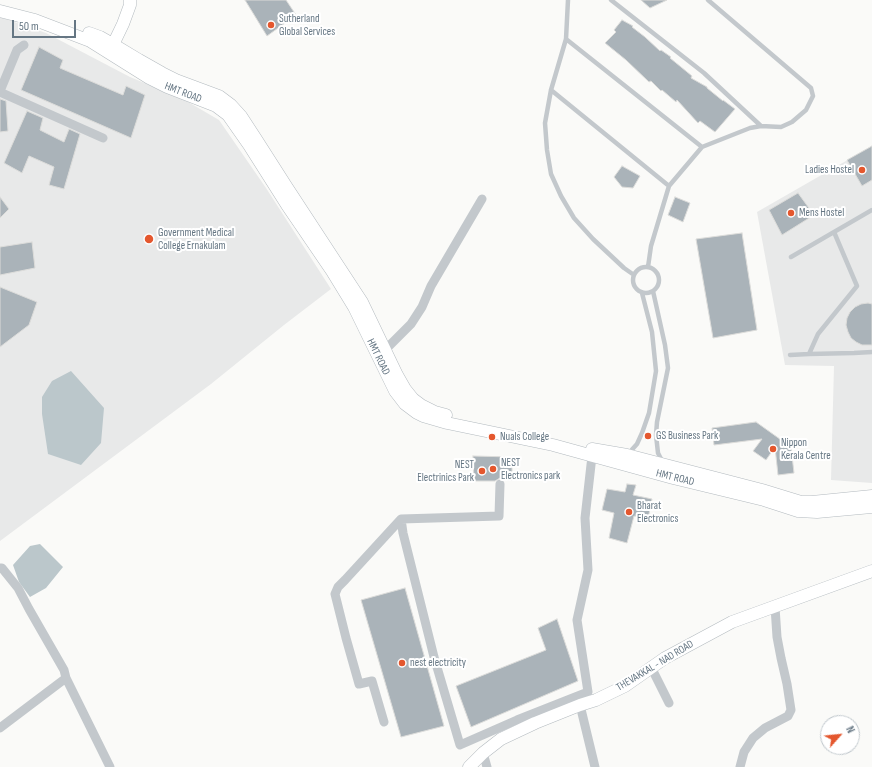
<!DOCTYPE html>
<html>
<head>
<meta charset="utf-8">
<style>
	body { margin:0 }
	#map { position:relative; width:872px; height:767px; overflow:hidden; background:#fafaf8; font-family:"Sofia Sans Condensed",sans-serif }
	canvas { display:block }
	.north { position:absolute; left:820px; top:715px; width:40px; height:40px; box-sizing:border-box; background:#fff; border:1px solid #c1c8cd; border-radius:50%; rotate:63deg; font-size:11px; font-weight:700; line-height:16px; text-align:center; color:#657683 }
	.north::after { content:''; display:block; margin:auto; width:14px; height:18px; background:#e4572e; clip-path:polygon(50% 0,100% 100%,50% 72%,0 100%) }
	.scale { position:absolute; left:12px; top:20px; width:64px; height:18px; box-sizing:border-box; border:2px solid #657683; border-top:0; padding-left:5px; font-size:12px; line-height:14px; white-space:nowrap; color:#657683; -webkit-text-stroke:3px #fff; paint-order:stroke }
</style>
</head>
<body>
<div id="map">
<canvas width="872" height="767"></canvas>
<div class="north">N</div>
<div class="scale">50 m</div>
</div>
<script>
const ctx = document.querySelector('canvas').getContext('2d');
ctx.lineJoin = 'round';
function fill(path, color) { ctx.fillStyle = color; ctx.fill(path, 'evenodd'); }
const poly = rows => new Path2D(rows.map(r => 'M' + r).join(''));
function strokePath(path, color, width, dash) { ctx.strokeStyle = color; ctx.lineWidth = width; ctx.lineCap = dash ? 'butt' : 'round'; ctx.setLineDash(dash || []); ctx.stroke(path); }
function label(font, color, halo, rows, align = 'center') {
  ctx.font = font + ' "Sofia Sans Condensed",sans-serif'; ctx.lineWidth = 4; ctx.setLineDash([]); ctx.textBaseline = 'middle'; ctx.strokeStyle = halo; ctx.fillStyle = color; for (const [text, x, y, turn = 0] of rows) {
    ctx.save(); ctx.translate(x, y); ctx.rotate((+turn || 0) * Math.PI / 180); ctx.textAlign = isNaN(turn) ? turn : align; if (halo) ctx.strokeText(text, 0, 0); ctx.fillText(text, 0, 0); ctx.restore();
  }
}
fill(poly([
	[0,17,46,33,130,77,183,99,219,120,266,188,331,289,284,325,211,384,0,541],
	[872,146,872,483,831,480,834,366,785,365,757,212]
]), '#e8e9e9');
fill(poly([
	[71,371,104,408,101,443,81,465,48,454,42,414,42,397,52,381],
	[40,544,63,567,46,588,30,597,19,582,13,565,30,546]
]), '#bbc7cb');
const building = poly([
	[245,0,286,0,296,15,267,36,245,0],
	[641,0,667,0,650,8,641,0],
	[622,20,633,26,632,27,645,37,660,51,661,50,671,57,670,58,692,76,691,78,707,87,707,88,723,101,723,100,735,109,715,132,700,121,698,123,677,100,676,102,662,90,661,91,651,81,649,82,626,60,605,43,616,32,614,30,622,20],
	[39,47,63,60,60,68,123,95,126,86,145,95,131,138,21,90,39,47],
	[0,99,6,101,8,131,0,132,0,99],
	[27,111,43,118,40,130,64,142,69,129,80,134,64,189,49,185,54,167,29,156,22,173,4,163,27,111],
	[872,146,872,180,862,186,847,160,872,146],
	[622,166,640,176,633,188,622,187,614,177,622,166],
	[798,193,814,215,782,235,769,210,798,193],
	[0,197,9,209,0,218,0,197],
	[675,197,690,203,683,222,668,215,675,197],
	[742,233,757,330,713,338,696,239,742,233],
	[32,242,35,268,0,275,0,247,32,242],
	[0,287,37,302,29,325,0,347,0,287],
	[868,303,872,304,872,345,862,345,856,342,851,338,848,332,846,325,847,318,850,312,855,307,861,304,868,303],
	[756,422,791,447,794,473,778,475,775,447,766,460,753,451,762,439,714,445,712,428,756,422],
	[473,456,512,457,512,480,505,480,500,478,495,481,474,481,473,456],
	[627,484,636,485,633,495,652,499,648,519,634,516,627,543,609,538,614,513,602,510,607,489,625,492,627,484],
	[405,588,444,726,401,737,361,600,405,588],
	[557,619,578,681,471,727,456,686,546,650,538,628,557,619]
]);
fill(building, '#aab3b9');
strokePath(building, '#dcdcda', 1);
const secondary = poly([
	[0,11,35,20,90,41,149,78,167,87,216,106,228,115,249,145,287,205,332,271,354,307,395,391,405,404,417,413,423,416,447,423,553,445,673,478,764,500,798,511,817,512,872,507],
	[89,33,100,37,114,45,139,60,162,73,176,80,219,96,231,105,241,116,256,139,286,186,362,302,397,375,405,389,413,399,421,405,435,412,446,415],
	[110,51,123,24,130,5,130,0],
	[592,449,627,455,762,490,801,502,812,502,872,496],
	[469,767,483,753,501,739,535,723,580,705,596,700,625,686,665,658,732,622,872,571]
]);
strokePath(secondary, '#b3babf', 13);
strokePath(poly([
	[568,0,566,39,551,90,545,123,547,150,551,174,561,196,574,218,593,239,624,268,634,275],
	[611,0,704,73,761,126],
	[566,39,702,147],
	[551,90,669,186],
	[791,257,872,210],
	[648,267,651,246,669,186,702,147,750,128,761,126,781,127,792,122,806,110,813,96,811,88,708,0],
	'633 280a13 13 0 1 1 26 0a13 13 0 1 1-26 0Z',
	[653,291,665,345,668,368,657,422,656,435,658,453,662,461],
	[809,354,818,334,857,286,834,232],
	[790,355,809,354,854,353,872,352],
	[628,454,637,444,642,433,649,413,656,371,652,332,642,293]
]), '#c3c8cc', 4.5);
strokePath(poly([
	[0,91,17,50,24,45],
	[0,92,103,138],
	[385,350,411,324,422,307,431,286,482,199],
	[500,484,499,516,401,519,403,533,434,657,460,745,517,720,588,692,577,620,588,570,585,518,592,456],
	[0,568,2,568,18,588,29,609,64,670,66,678,110,767],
	[651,667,669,703],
	[580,705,595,767],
	[384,722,372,681,359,684,346,638,335,594,338,587,345,580,401,519],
	[0,728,66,678],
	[483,753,487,767],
	[740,767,744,752,753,738,765,728,788,716,791,710,787,684,781,658,777,637,775,607]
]), '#c3c8cc', 9);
strokePath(secondary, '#fff', 12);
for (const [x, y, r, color] of [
	[271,25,4,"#e4572e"],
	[862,170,4,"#e4572e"],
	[791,213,4,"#e4572e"],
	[149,239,5,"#e4572e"],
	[648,436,4,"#e4572e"],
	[492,437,4,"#e4572e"],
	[773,449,4,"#e4572e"],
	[493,469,4,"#e4572e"],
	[482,471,4,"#e4572e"],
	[629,512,4,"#e4572e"],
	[402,663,4,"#e4572e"]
]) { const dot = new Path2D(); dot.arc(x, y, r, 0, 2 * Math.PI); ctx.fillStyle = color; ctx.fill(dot); strokePath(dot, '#fff', 1.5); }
label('11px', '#657683', '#fff', [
	["Sutherland",279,19],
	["Global Services",279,32],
	["Ladies Hostel",854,170,"right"],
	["Mens Hostel",799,213],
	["Government Medical",158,233],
	["College Ernakulam",158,246],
	["GS Business Park",656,436],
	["Nuals College",500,437],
	["Nippon",781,443],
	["Kerala Centre",781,456],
	["NEST",501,463],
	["Electronics park",501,476],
	["NEST",474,465,"right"],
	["Electrinics Park",474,478,"right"],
	["Bharat",637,506],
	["Electronics",637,519],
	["nest electricity",410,663]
], 'left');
label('11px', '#657683', '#fff', [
	["HMT ROAD",183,93,21],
	["HMT ROAD",378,357,64],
	["HMT ROAD",675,478,14],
	["THEVAKKAL - NAD ROAD",655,666,-31]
]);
</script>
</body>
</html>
